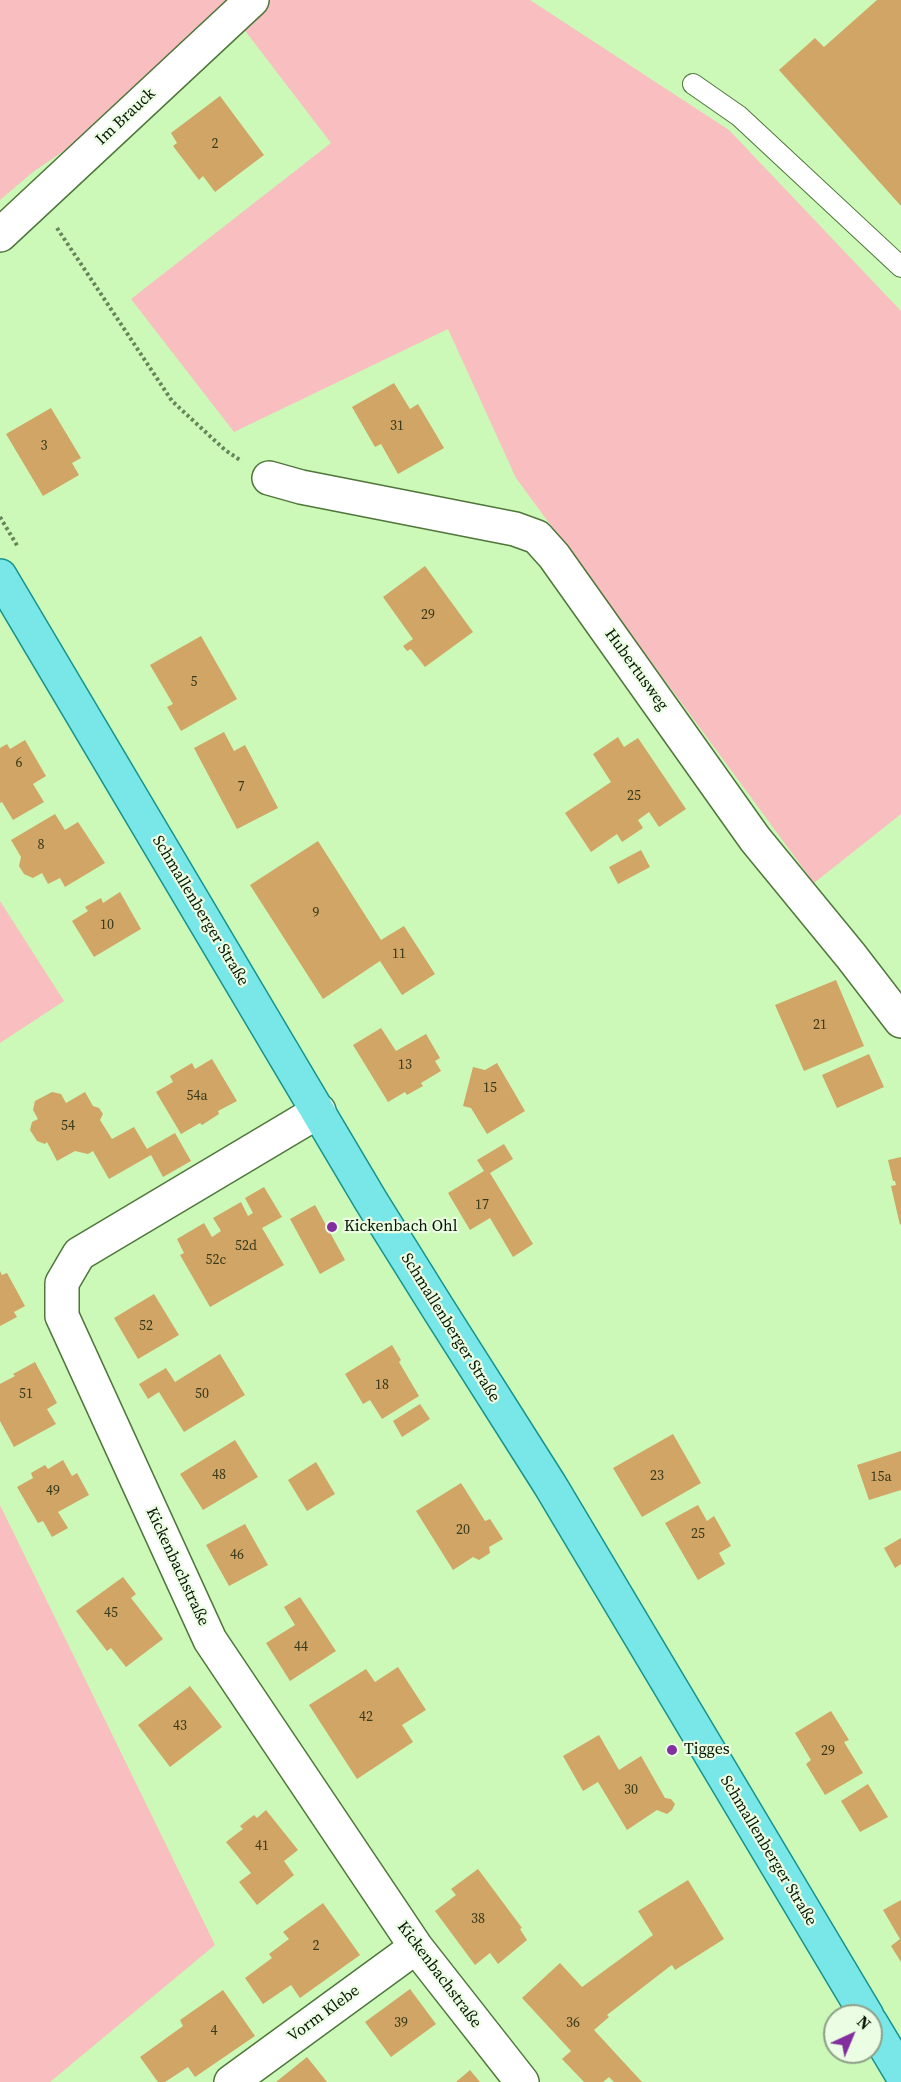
<!DOCTYPE html>
<html>
<head>
<meta charset="utf-8">
<style>
	body { margin:0 }
	#map { position:relative; width:901px; height:2082px; overflow:hidden; background:#ccf9b7; font-family:"Source Serif 4",serif }
	canvas { display:block }
	.north { position:absolute; left:823px; top:2004px; width:60px; height:60px; box-sizing:border-box; background:#ebfde3; border:2px solid #8fa089; border-radius:50%; rotate:44deg; font-size:16px; font-weight:700; line-height:24px; text-align:center; color:#061501 }
	.north::after { content:''; display:block; margin:auto; width:21px; height:27px; background:#82309f; clip-path:polygon(50% 0,100% 100%,50% 72%,0 100%) }
</style>
</head>
<body>
<div id="map">
<canvas width="901" height="2082"></canvas>
<div class="north">N</div>
</div>
<script>
const ctx = document.querySelector('canvas').getContext('2d');
ctx.lineJoin = 'round';
function fill(path, color) { ctx.fillStyle = color; ctx.fill(path, 'evenodd'); }
const poly = rows => new Path2D(rows.map(r => 'M' + r).join(''));
function strokePath(path, color, width, dash) { ctx.strokeStyle = color; ctx.lineWidth = width; ctx.lineCap = dash ? 'butt' : 'round'; ctx.setLineDash(dash || []); ctx.stroke(path); }
function label(font, color, halo, rows, align = 'center') {
  ctx.font = font + ' "Source Serif 4",serif'; ctx.lineWidth = 4.5; ctx.setLineDash([]); ctx.textBaseline = 'middle'; ctx.strokeStyle = halo; ctx.fillStyle = color; for (const [text, x, y, turn = 0] of rows) {
    ctx.save(); ctx.translate(x, y); ctx.rotate((+turn || 0) * Math.PI / 180); ctx.textAlign = isNaN(turn) ? turn : align; if (halo) ctx.strokeText(text, 0, 0); ctx.fillText(text, 0, 0); ctx.restore();
  }
}
fill(poly([
	[0,0,530,0,729,130,901,311,901,814,814,883,516,478,448,329,234,432,131,299,331,143,243,28,33,172,0,200],
	[0,901,64,1001,0,1043],
	[0,1505,215,1945,50,2082,0,2082]
]), '#f8bec0');
fill(poly([
	[877,0,901,0,901,206,779,70,815,38,824,47],
	[220,96,264,155,215,192,203,176,199,180,173,146,177,143,171,133],
	[394,383,410,409,418,404,444,448,398,474,381,444,375,447,352,407],
	[51,408,81,458,72,463,79,475,43,496,6,434],
	[425,566,473,632,425,667,411,649,407,651,403,646,413,639,383,597],
	[201,636,237,699,181,731,167,707,173,704,150,665],
	[224,732,234,751,245,745,278,808,237,829,194,748],
	[618,737,624,747,638,738,686,809,659,827,649,812,638,820,643,828,622,842,617,834,591,852,565,813,611,782,593,754],
	[25,740,46,776,33,784,44,802,13,820,2,802,0,803,0,748,7,744,10,749],
	[55,814,65,830,78,822,105,863,65,887,60,878,48,884,42,873,33,878,24,874,19,866,21,857,11,840],
	[318,841,381,940,404,926,435,974,402,995,380,961,323,999,250,885],
	[641,850,650,867,618,884,609,867],
	[120,892,141,929,94,957,72,921,88,911,85,907,101,898,103,903],
	[836,980,864,1046,804,1071,775,1005],
	[381,1028,396,1051,426,1034,440,1058,435,1061,441,1071,421,1083,423,1086,407,1095,405,1092,388,1102,353,1045],
	[869,1054,884,1087,837,1108,822,1075],
	[212,1059,237,1101,218,1111,219,1114,202,1125,200,1123,181,1134,156,1092,173,1082,170,1076,192,1063,195,1069],
	[497,1063,525,1111,487,1134,471,1108,463,1106,473,1067,485,1070],
	[52,1092,61,1094,66,1103,85,1092,93,1106,99,1108,103,1114,100,1120,112,1139,134,1127,147,1149,175,1133,191,1161,163,1177,151,1155,109,1179,93,1151,88,1154,75,1151,57,1161,47,1142,45,1144,37,1141,30,1130,32,1122,38,1119,33,1110,35,1101],
	[504,1144,513,1159,490,1173,533,1244,513,1257,490,1218,470,1230,448,1193,484,1171,477,1160],
	[901,1157,901,1224,900,1225,891,1186,896,1185,895,1181,893,1181,888,1160],
	[264,1187,282,1217,262,1228,284,1265,210,1307,180,1255,184,1253,177,1239,204,1223,212,1237,221,1231,213,1218,241,1202,248,1216,253,1213,245,1198],
	[315,1205,345,1260,320,1274,290,1219],
	[0,1271,2,1275,7,1273,25,1306,14,1312,17,1317,0,1326],
	[154,1294,179,1335,138,1359,114,1318],
	[392,1345,401,1360,399,1362,419,1396,382,1419,370,1400,363,1404,345,1374],
	[220,1354,245,1395,184,1432,159,1392,148,1399,139,1384,166,1368,175,1382],
	[35,1362,57,1403,47,1409,56,1424,14,1447,0,1421,0,1384,15,1376,13,1374],
	[420,1404,430,1419,402,1437,393,1421],
	[673,1434,701,1483,642,1517,613,1468],
	[235,1440,258,1477,203,1510,180,1474],
	[901,1451,901,1490,869,1500,857,1465],
	[63,1460,72,1476,77,1473,89,1495,58,1512,68,1528,52,1537,43,1521,38,1523,17,1487,33,1478,31,1473,45,1465,48,1469],
	[316,1462,335,1494,307,1511,288,1480],
	[461,1483,485,1521,490,1519,503,1539,489,1547,490,1553,479,1560,473,1557,453,1570,416,1511],
	[698,1505,707,1521,714,1516,731,1546,719,1553,725,1564,698,1580,665,1523],
	[245,1524,268,1565,229,1586,206,1545],
	[901,1538,901,1564,895,1568,884,1548],
	[123,1577,136,1594,131,1598,163,1639,126,1667,111,1648,107,1651,76,1611],
	[300,1597,336,1651,290,1681,266,1643,295,1625,284,1607],
	[398,1667,426,1710,402,1725,413,1742,357,1779,309,1705,366,1669,375,1682],
	[190,1686,222,1727,170,1767,138,1725],
	[831,1711,849,1740,844,1742,863,1773,825,1795,806,1764,811,1760,795,1733],
	[599,1735,619,1770,641,1756,665,1798,671,1799,675,1804,672,1810,667,1814,657,1810,627,1830,598,1782,583,1791,563,1756],
	[868,1784,888,1817,860,1832,841,1801],
	[266,1810,298,1850,284,1861,294,1875,257,1905,239,1882,251,1873,226,1842,243,1829,240,1826,254,1815,257,1818],
	[478,1869,522,1928,520,1929,527,1940,498,1964,490,1953,475,1965,435,1911,456,1895,451,1889],
	[688,1880,724,1939,675,1970,672,1965,669,1967,607,2015,609,2017,594,2030,642,2082,614,2082,609,2077,603,2082,584,2082,562,2059,571,2051,522,1998,560,1963,582,1987,653,1935,638,1911],
	[901,1900,901,1962,891,1946,900,1939,883,1910],
	[323,1903,360,1955,300,1998,291,1985,263,2004,245,1978,272,1958,269,1954,289,1939,283,1932],
	[410,1989,436,2024,391,2057,365,2022],
	[223,1990,255,2036,195,2077,188,2067,165,2082,158,2082,140,2057,183,2026,180,2020],
	[307,2057,327,2082,276,2082],
	[470,2070,480,2082,456,2082]
]), '#d0a566');
const lane = poly([
	[693,84,739,116,901,267]
]);
const street = poly([
	[0,235,252,0],
	[269,478,301,487,515,529,537,537,554,556,755,839,851,956,901,1021],
	[319,1111,79,1254,62,1283,62,1316,210,1640,416,1947,522,2082],
	[231,2082,416,1947]
]);
const primary = poly([
	[0,576,371,1201,439,1310,550,1485,867,2016],
	[871,2023,901,2073]
]);
strokePath(lane, '#4f763b', 22);
strokePath(street, '#4f763b', 36);
strokePath(primary, '#17938d', 36);
strokePath(poly([
	[57,228,172,401,225,450,240,460],
	[0,517,18,547]
]), '#67855a', 4, [3, 3]);
strokePath(lane, '#fff', 20);
strokePath(street, '#fff', 33);
strokePath(primary, '#79e7e8', 33);
for (const [x, y, r, color] of [
	[332,1227,6,"#82309f"],
	[672,1750,6,"#82309f"]
]) { const dot = new Path2D(); dot.arc(x, y, r, 0, 2 * Math.PI); ctx.fillStyle = color; ctx.fill(dot); strokePath(dot, '#ebfde3', 2); }
label('14px', '#38391a', null, [
	["2",215,144],
	["31",397,426],
	["3",44,446],
	["29",428,615],
	["5",194,682],
	["6",19,763],
	["7",241,787],
	["25",634,796],
	["8",41,845],
	["9",316,913],
	["10",107,925],
	["11",399,954],
	["21",820,1025],
	["13",405,1065],
	["15",490,1088],
	["54a",197,1096],
	["54",68,1126],
	["17",482,1205],
	["52d",246,1246],
	["52c",216,1260],
	["52",146,1326],
	["18",382,1385],
	["51",26,1394],
	["50",202,1394],
	["48",219,1475],
	["23",657,1476],
	["15a",881,1477],
	["49",53,1491],
	["20",463,1530],
	["25",698,1534],
	["46",237,1555],
	["45",111,1613],
	["44",301,1647],
	["42",366,1717],
	["43",180,1726],
	["29",828,1751],
	["30",631,1790],
	["41",262,1846],
	["38",478,1919],
	["2",316,1946],
	["39",401,2023],
	["36",573,2023],
	["4",214,2031]
]);
label('16px', '#061501', '#ebfde3', [
	["Im Brauck",126,117,-43],
	["Hubertusweg",636,670,54],
	["Schmallenberger Straße",200,911,59],
	["Schmallenberger Straße",450,1328,58],
	["Kickenbachstraße",177,1567,65],
	["Schmallenberger Straße",768,1851,59],
	["Kickenbachstraße",439,1975,53],
	["Vorm Klebe",324,2014,-36]
]);
label('16px', '#061501', '#ebfde3', [
	["Kickenbach Ohl",344,1227],
	["Tigges",684,1750]
], 'left');
</script>
</body>
</html>
